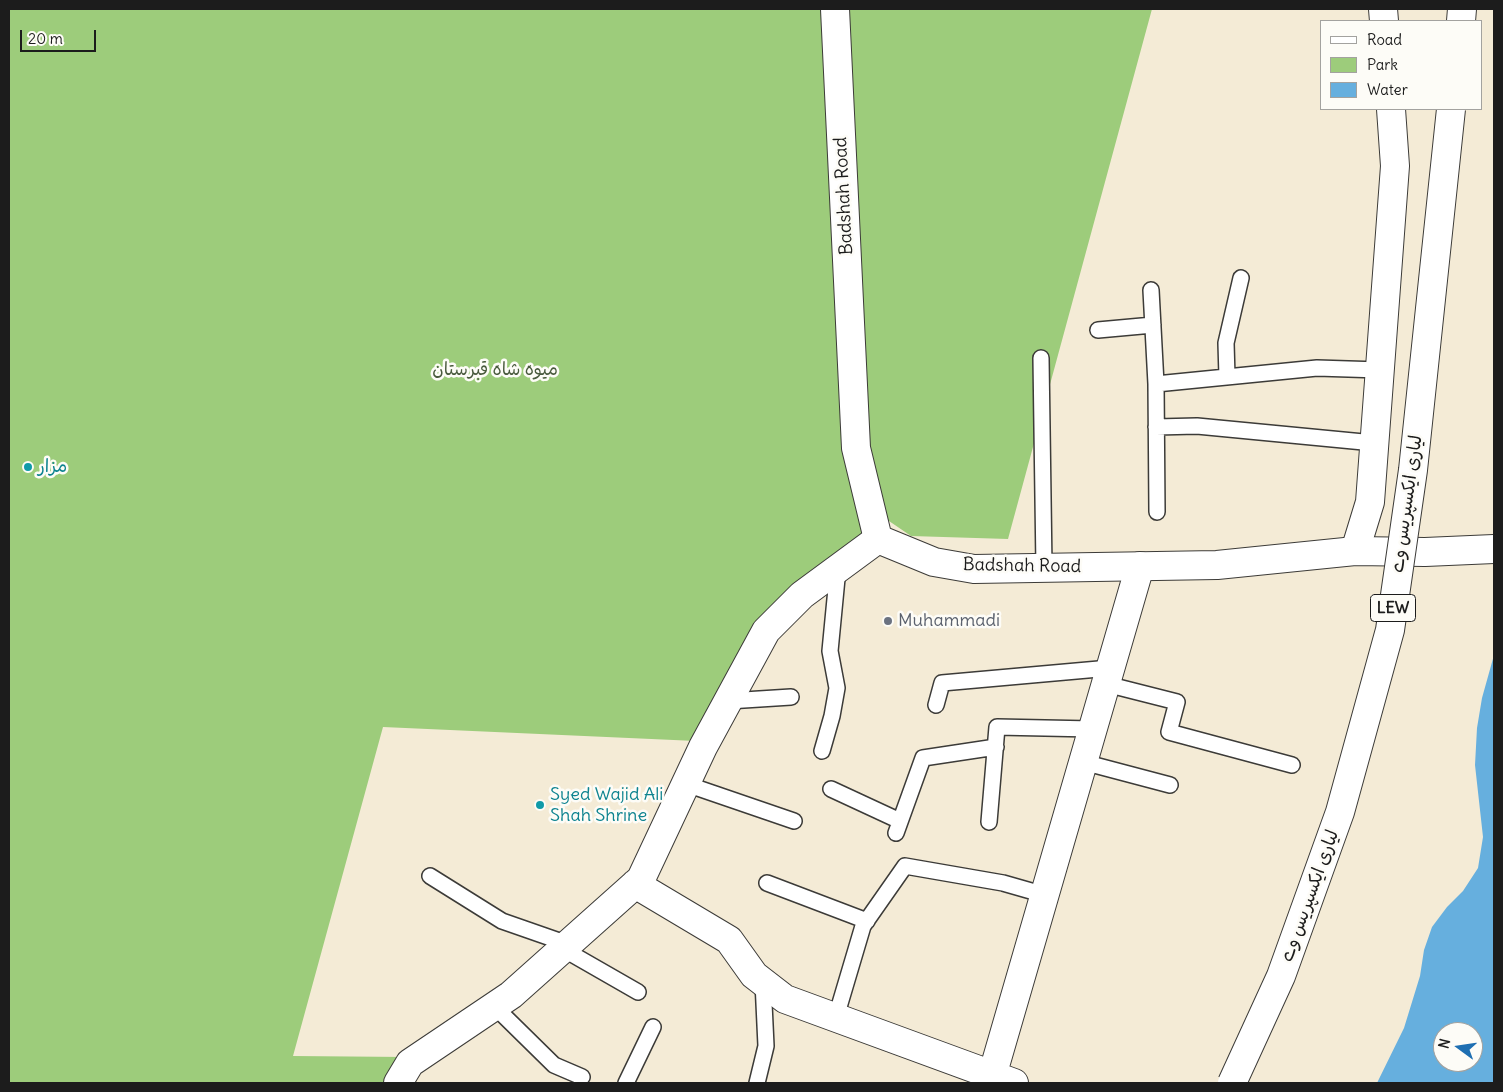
<!DOCTYPE html>
<html>
<head>
<meta charset="utf-8">
<style>
	body { margin:0 }
	#map { position:relative; width:1503px; height:1092px; overflow:hidden; background:#f4ebd6; font-family:Delius,sans-serif }
	canvas { display:block }
	.frame { position:absolute; inset:0; border:10px solid #1c1c1c; pointer-events:none }
	.legend { position:absolute; left:1320px; top:20px; width:162px; height:90px; box-sizing:border-box; background:#fdfcf7; border:1px solid #a3a29f; margin:0; padding:6px 9px; list-style:none; font-size:15px; color:#1c1c1c }
	.legend li { display:flex; align-items:center; gap:10px; height:25px }
	.legend b { width:25px; border:1px solid #a3a29f }
	.north { position:absolute; left:1433px; top:1022px; width:50px; height:50px; box-sizing:border-box; background:#fdfcf7; border:1px solid #a3a29f; border-radius:50%; rotate:284deg; font-size:14px; font-weight:700; line-height:20px; text-align:center; color:#1c1c1c }
	.north::after { content:''; display:block; margin:auto; width:18px; height:22px; background:#1f6fb2; clip-path:polygon(50% 0,100% 100%,50% 72%,0 100%) }
	.scale { position:absolute; left:20px; top:30px; width:76px; height:22px; box-sizing:border-box; border:2px solid #1c1c1c; border-top:0; padding-left:6px; font-size:15px; line-height:18px; white-space:nowrap; color:#1c1c1c; -webkit-text-stroke:4px #fdfcf7; paint-order:stroke }
</style>
</head>
<body>
<div id="map">
<canvas width="1503" height="1092"></canvas>
<div class="frame"></div>
<ul class="legend">
<li><b style="height:6px;background:#fff"></b>Road</li>
<li><b style="height:14px;background:#9dcc7b"></b>Park</li>
<li><b style="height:14px;background:#66afde"></b>Water</li>
</ul>
<div class="north">N</div>
<div class="scale">20 m</div>
</div>
<script>
const ctx = document.querySelector('canvas').getContext('2d');
ctx.lineJoin = 'round';
function fill(path, color) { ctx.fillStyle = color; ctx.fill(path, 'evenodd'); }
const poly = rows => new Path2D(rows.map(r => 'M' + r).join(''));
function strokePath(path, color, width, dash) { ctx.strokeStyle = color; ctx.lineWidth = width; ctx.lineCap = dash ? 'butt' : 'round'; ctx.setLineDash(dash || []); ctx.stroke(path); }
function label(font, color, halo, rows, align = 'center') {
  ctx.font = font + ' Delius,"Playpen Sans Arabic",sans-serif'; ctx.lineWidth = 5; ctx.setLineDash([]); ctx.textBaseline = 'middle'; ctx.strokeStyle = halo; ctx.fillStyle = color; for (const [text, x, y, turn = 0] of rows) {
    ctx.save(); ctx.translate(x, y); ctx.rotate((+turn || 0) * Math.PI / 180); ctx.textAlign = isNaN(turn) ? turn : align; if (halo) ctx.strokeText(text, 0, 0); ctx.fillText(text, 0, 0); ctx.restore();
  }
}
fill(poly([
	[9,9,1152,9,1008,539,911,536,889,521,847,552,696,741,383,727,293,1056,406,1057,391,1083,9,1083]
]), '#9dcc7b');
fill(poly([
	[1494,655,1494,1083,1377,1083,1404,1028,1420,976,1424,950,1432,927,1447,907,1463,891,1478,868,1483,837,1475,765,1477,728,1482,698],
	[1443,1032,1473,1032,1473,1062,1443,1062]
]), '#66afde');
const service = poly([
	[1151,290,1156,384,1157,512],
	[1098,330,1153,325],
	[1041,358,1044,568],
	[1227,377,1226,343,1241,278],
	[1156,384,1317,368,1380,370],
	[1156,427,1197,426,1374,443],
	[1106,684,1177,702,1169,732,1292,765],
	[728,701,791,697],
	[936,705,942,683,1110,668],
	[822,751,832,716,837,688,830,651,838,568],
	[1083,762,1170,785],
	[686,784,794,821],
	[831,789,900,821],
	[989,822,997,727,1093,729],
	[896,833,923,758,996,747],
	[430,876,502,921,568,944],
	[767,883,867,921],
	[563,949,638,992],
	[494,1006,554,1065,582,1077],
	[836,1017,863,926,905,866,1003,883,1045,895],
	[626,1083,653,1027],
	[757,1083,766,1046,763,982]
]);
const minor = poly([
	[1383,9,1384,21],
	[1355,551,1370,502,1395,166,1391,109],
	[635,884,729,940,754,975,785,999,1014,1083],
	[398,1083,410,1063,511,995,641,879,703,747,766,631,802,595,878,539],
	[990,1083,1140,566]
]);
const secondary = poly([
	[835,9,856,448,878,539,934,562,974,569,1217,565,1355,551,1425,552,1494,549]
]);
const motorway = poly([
	[1461,21,1462,9]
]);
strokePath(service, '#3c3b38', 18);
strokePath(minor, '#3c3b38', 30);
strokePath(secondary, '#3c3b38', 30);
strokePath(motorway, '#3c3b38', 30);
strokePath(service, '#fff', 15);
strokePath(minor, '#fff', 28);
strokePath(secondary, '#fff', 28);
strokePath(motorway, '#fff', 28);
const motorwayBridge = poly([
	[1232,1083,1281,976,1340,812,1390,630,1413,470,1451,109]
]);
strokePath(motorwayBridge, '#3c3b38', 30, []);
strokePath(motorwayBridge, '#fff', 28);
for (const [x, y, r, color] of [
	[28,467,5,"#0f9aa8"],
	[888,621,5,"#6b7280"],
	[540,805,5,"#0f9aa8"]
]) { const dot = new Path2D(); dot.arc(x, y, r, 0, 2 * Math.PI); ctx.fillStyle = color; ctx.fill(dot); strokePath(dot, '#fdfcf7', 2); }
for (const [x, y, w] of [
	[1393,608,45]
]) { const box = new Path2D(); box.roundRect(x - w / 2, y - 13.5, w, 27, 4); ctx.fillStyle = '#fdfcf7'; ctx.fill(box); strokePath(box, '#1c1c1c', 1); }
label('bold 16px', '#1c1c1c', null, [
	["LEW",1393,608]
]);
label('18px', '#1c1c1c', '#fdfcf7', [
	["Badshah Road",844,196,-93],
	["لیاری ایکسپریس وے",1407,504,-82],
	["Badshah Road",1022,566,1],
	["لیاری ایکسپریس وے",1310,896,-70]
]);
label('18px', '#495a3d', '#fdfcf7', [
	["میوہ شاہ قبرستان",495,370]
]);
label('18px', '#0d838f', '#fdfcf7', [
	["مزار",38,467],
	["Syed Wajid Ali",550,795],
	["Shah Shrine",550,816]
], 'left');
label('18px', '#5b616d', '#fdfcf7', [
	["Muhammadi",898,621]
], 'left');
</script>
</body>
</html>
